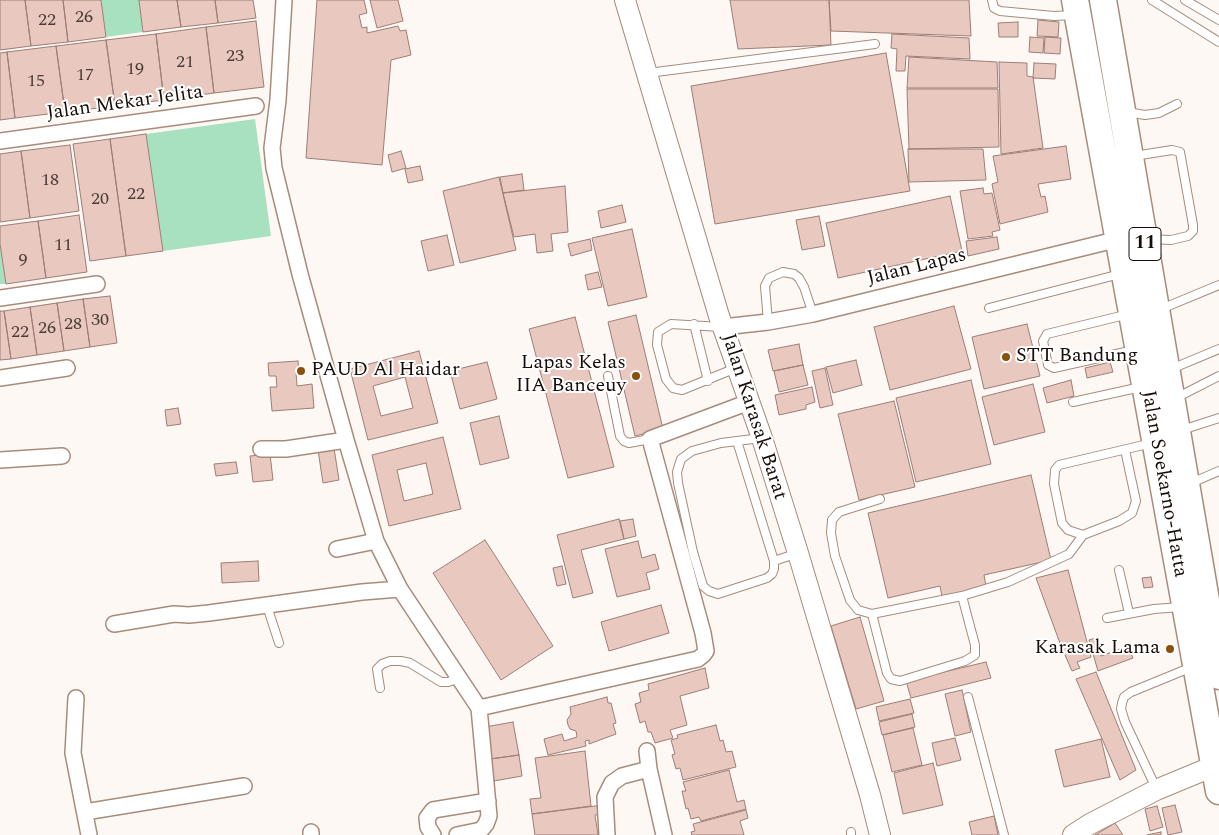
<!DOCTYPE html>
<html>
<head>
<meta charset="utf-8">
<style>
	body { margin:0 }
	canvas { display:block; background:#fef8f5 }
</style>
</head>
<body>
<canvas width="1219" height="835"></canvas>
<script>
const ctx = document.querySelector('canvas').getContext('2d');
ctx.lineJoin = 'round';
function fill(path, color) { ctx.fillStyle = color; ctx.fill(path, 'evenodd'); }
const poly = rows => new Path2D(rows.map(r => 'M' + r).join(''));
function strokePath(path, color, width, dash) { ctx.strokeStyle = color; ctx.lineWidth = width; ctx.lineCap = dash ? 'butt' : 'round'; ctx.setLineDash(dash || []); ctx.stroke(path); }
function label(font, color, halo, rows, align = 'center') {
  ctx.font = font + ' Spectral,serif'; ctx.lineWidth = 4; ctx.setLineDash([]); ctx.textBaseline = 'middle'; ctx.strokeStyle = halo; ctx.fillStyle = color; for (const [text, x, y, turn = 0] of rows) {
    ctx.save(); ctx.translate(x, y); ctx.rotate((+turn || 0) * Math.PI / 180); ctx.textAlign = isNaN(turn) ? turn : align; if (halo) ctx.strokeText(text, 0, 0); ctx.fillText(text, 0, 0); ctx.restore();
  }
}
fill(poly([
	[101,0,139,0,143,32,106,37],
	[255,119,271,236,163,251,146,134],
	[0,244,6,284,0,284]
]), '#a8e1bf');
const building = poly([
	[0,0,25,0,31,46,0,50,0,0],
	[25,0,63,0,68,42,31,46,25,0],
	[63,0,101,0,106,37,68,42,63,0],
	[139,0,177,0,181,27,143,32,139,0],
	[177,0,215,0,218,23,181,27,177,0],
	[215,0,253,0,256,18,218,23,215,0],
	[317,0,364,0,367,13,359,15,362,28,367,27,367,33,398,26,400,31,406,30,411,55,391,60,382,165,306,158,317,0],
	[370,0,398,0,403,21,377,28,370,0],
	[730,0,829,0,831,45,738,49,730,0],
	[829,0,969,0,971,36,831,31,829,0],
	[1038,20,1059,22,1058,37,1037,36,1038,20],
	[256,21,264,87,214,93,206,27,256,21],
	[1018,22,1018,37,999,37,998,23,1018,22],
	[206,27,214,93,164,100,156,34,206,27],
	[156,34,164,100,115,106,106,40,156,34],
	[892,34,969,38,970,59,906,56,905,71,896,71,897,49,891,48,892,34],
	[1030,37,1044,38,1043,53,1029,52,1030,37],
	[1045,37,1061,38,1060,54,1044,53,1045,37],
	[106,40,115,106,65,112,56,46,106,40],
	[56,46,65,112,15,118,7,52,56,46],
	[7,52,15,118,0,120,0,53,7,52],
	[886,53,910,191,715,224,691,86,886,53],
	[909,57,997,62,998,88,907,88,909,57],
	[999,62,1027,63,1027,76,1033,77,1043,148,1001,154,999,62],
	[1034,63,1056,64,1055,79,1033,78,1034,63],
	[907,89,998,89,999,147,909,149,907,89],
	[146,134,163,251,126,256,110,139,146,134],
	[110,139,126,256,90,261,73,144,110,139],
	[70,145,79,211,30,218,21,151,70,145],
	[1066,146,1071,179,1038,184,1041,197,1045,196,1048,212,1000,224,992,184,998,182,993,156,1066,146],
	[908,149,983,149,986,180,909,182,908,149],
	[21,151,30,218,0,222,0,154,21,151],
	[401,151,406,168,392,172,388,155,401,151],
	[420,166,423,180,408,183,405,169,420,166],
	[522,174,524,190,503,193,500,177,522,174],
	[499,177,516,250,460,263,443,191,499,177],
	[565,186,568,232,551,234,553,251,537,253,535,234,514,237,503,193,565,186],
	[983,188,984,194,992,193,1000,230,992,232,993,236,968,239,960,191,983,188],
	[950,196,962,251,838,278,826,223,950,196],
	[622,205,626,222,601,228,598,211,622,205],
	[79,215,87,272,46,278,38,221,79,215],
	[819,216,825,246,802,250,796,220,819,216],
	[38,221,46,278,6,284,0,244,0,226,38,221],
	[632,229,647,297,608,306,592,238,632,229],
	[447,235,454,265,428,271,421,241,447,235],
	[997,237,999,249,968,256,966,241,997,237],
	[590,239,592,250,571,256,568,244,590,239],
	[598,272,602,287,588,290,585,275,598,272],
	[110,296,117,343,90,347,83,299,110,296],
	[83,299,90,347,64,351,57,303,83,299],
	[57,303,64,351,37,355,30,307,57,303],
	[954,306,971,369,890,390,874,327,954,306],
	[30,307,37,355,11,359,4,311,30,307],
	[0,311,4,311,11,359,0,360,0,311],
	[636,315,663,429,635,436,608,322,636,315],
	[575,317,614,467,568,478,529,329,575,317],
	[1027,324,1040,376,984,389,972,337,1027,324],
	[799,344,803,365,773,371,768,350,799,344],
	[419,351,438,423,368,440,350,369,419,351],
	[405,377,413,408,381,416,373,386,405,377],
	[856,360,862,385,833,393,826,367,856,360],
	[298,361,299,372,296,372,297,386,312,384,314,408,272,411,270,387,277,387,276,376,269,376,268,363,298,361],
	[487,362,497,399,460,409,450,371,487,362],
	[1110,362,1113,372,1087,378,1085,368,1110,362],
	[803,365,808,385,779,392,774,371,803,365],
	[825,368,833,405,820,408,812,371,825,368],
	[971,380,991,464,916,482,896,398,971,380],
	[1071,380,1074,396,1047,403,1043,388,1071,380],
	[1033,384,1045,432,994,445,982,397,1033,384],
	[812,387,815,402,806,405,806,409,779,415,775,395,812,387],
	[894,401,915,487,859,500,838,414,894,401],
	[178,408,181,424,167,426,165,410,178,408],
	[499,416,509,458,480,465,470,423,499,416],
	[443,437,461,509,389,526,372,455,443,437],
	[426,463,433,494,404,501,397,470,426,463],
	[334,448,339,480,323,483,318,450,334,448],
	[270,454,273,480,253,482,250,456,270,454],
	[236,462,238,473,216,476,214,464,236,462],
	[1031,475,1051,560,984,575,986,586,942,597,940,586,888,598,868,513,1031,475],
	[619,519,624,539,581,550,593,593,573,598,557,535,619,519],
	[633,519,636,536,624,539,620,521,633,519],
	[485,540,553,646,501,680,433,573,485,540],
	[638,541,642,558,655,554,659,569,646,573,650,589,617,597,605,549,638,541],
	[258,561,259,581,222,583,221,563,258,561],
	[562,566,566,584,557,586,553,568,562,566],
	[1068,570,1091,657,1077,662,1080,668,1072,671,1061,646,1036,578,1068,570],
	[1151,577,1153,587,1144,588,1142,578,1151,577],
	[661,605,669,633,609,651,601,622,661,605],
	[860,617,884,701,856,709,831,626,860,617],
	[1096,638,1101,656,1128,646,1133,658,1098,671,1089,640,1096,638],
	[986,662,991,678,911,698,906,681,986,662],
	[705,668,709,688,680,696,687,725,670,730,673,738,655,743,651,732,648,732,645,721,640,723,635,704,641,702,639,693,649,690,648,684,705,668],
	[1096,672,1136,770,1120,780,1076,679,1096,672],
	[962,690,971,732,955,736,945,694,962,690],
	[607,697,608,703,611,703,616,723,613,724,616,734,589,744,589,740,585,741,586,746,548,755,544,739,562,734,564,741,577,737,576,731,570,729,568,725,567,720,571,714,570,707,607,697],
	[910,699,914,713,879,721,876,707,910,699],
	[912,714,915,727,882,735,879,722,912,714],
	[513,722,519,755,490,759,485,727,513,722],
	[716,725,720,741,723,740,726,752,732,751,736,767,683,780,680,768,676,769,672,755,675,754,671,740,678,738,677,735,716,725],
	[913,728,922,765,892,772,883,735,913,728],
	[955,738,961,760,937,766,932,743,955,738],
	[1101,739,1110,777,1064,787,1055,750,1101,739],
	[585,751,591,806,532,814,530,799,541,798,535,758,585,751],
	[519,755,522,776,494,781,490,759,519,755],
	[933,763,943,805,903,814,894,773,933,763],
	[729,770,737,802,744,800,746,809,701,821,699,817,691,819,688,808,686,809,682,791,686,791,683,782,729,770],
	[603,805,604,814,595,815,598,835,535,835,532,814,603,805],
	[1175,805,1182,832,1168,835,1162,808,1175,805],
	[1157,806,1163,827,1150,831,1145,809,1157,806],
	[746,810,748,818,740,821,744,835,692,835,691,832,695,831,693,824,746,810],
	[994,816,998,835,972,835,969,822,994,816],
	[1115,823,1123,835,1095,835,1115,823],
	[1161,832,1161,835,1147,835,1161,832]
]);
fill(building, '#e9c8bf');
strokePath(building, '#9c7e76', 1);
const service = poly([
	[992,0,994,8,1000,11,1054,16,1075,15],
	[1152,0,1219,42],
	[1185,0,1219,20],
	[648,73,875,44],
	[1127,112,1145,115,1159,113,1177,104],
	[1134,156,1172,150,1180,152,1193,225,1193,231,1188,236,1171,240,1148,239],
	[989,308,1120,274],
	[1161,309,1219,285],
	[1129,314,1047,334,1043,341,1048,365,1054,368,1134,350],
	[768,322,765,286,769,278,783,272,794,274,799,278,804,287,813,314],
	[694,324,708,381],
	[721,327,671,324,658,332,657,345,666,379,673,388,682,390,736,368],
	[1171,369,1219,349],
	[608,376,620,436,624,441,629,443,650,439],
	[1176,398,1219,376],
	[1073,402,1141,387],
	[1182,430,1219,418],
	[737,441,774,561,774,569,772,574,767,578,718,594,709,591,703,586,693,552,678,483,677,472,681,459,692,451,721,443,761,438],
	[1191,483,1219,471],
	[880,499,839,512,832,520,831,533,835,556,850,600,858,610,872,614,962,596,1008,582,1069,554,1083,535,1119,521,1132,513,1136,501,1125,450],
	[1083,535,1068,530,1062,523,1054,484,1055,470,1059,465,1152,443],
	[774,561,798,553],
	[1119,570,1129,613],
	[267,606,279,643],
	[872,614,887,673,891,679,900,681,965,661,975,655,975,645,962,596],
	[1107,618,1154,609,1181,607],
	[380,688,377,669,382,664,390,661,401,661,410,663,441,682,448,682,460,678],
	[968,697,1004,835],
	[1156,788,1125,722,1121,709,1122,703,1124,697,1131,692,1192,667],
	[851,832,851,835]
]);
const minor = poly([
	[284,0,278,100,272,148,274,168,300,274,346,440,376,541,400,589,479,708,489,816,486,824,481,830,457,835],
	[0,141,256,106],
	[0,298,97,284],
	[723,327,768,322,813,314,1119,239],
	[0,378,67,368],
	[261,449,286,449,346,440],
	[0,460,62,456],
	[337,549,376,541],
	[114,624,174,614,189,615,209,613,362,592,400,589],
	[76,698,73,753,89,835],
	[479,708,698,659,703,655,706,651,703,633,650,439,749,402],
	[647,751,649,769,664,835],
	[85,812,244,786],
	[311,832,311,835],
	[433,835,428,827,427,818,433,810,488,801],
	[607,835,605,797,612,783,622,776,649,769]
]);
const tertiary = poly([
	[625,0,719,316,762,438,798,553,870,795,880,835],
	[1073,835,1090,824,1156,790,1214,766]
]);
const trunk = poly([
	[1075,0,1219,791],
	[1103,0,1219,676]
]);
strokePath(service, '#a78c7c', 10);
strokePath(minor, '#a78c7c', 18);
strokePath(tertiary, '#a78c7c', 22);
strokePath(trunk, '#a78c7c', 29);
strokePath(service, '#fff', 8);
strokePath(minor, '#fff', 15);
strokePath(tertiary, '#fff', 20);
strokePath(trunk, '#fff', 26);
for (const [x, y, r, color] of [
	[1006,357,5,"#8b500b"],
	[301,371,5,"#8b500b"],
	[636,376,5,"#8b500b"],
	[1170,649,5,"#8b500b"]
]) { const dot = new Path2D(); dot.arc(x, y, r, 0, 2 * Math.PI); ctx.fillStyle = color; ctx.fill(dot); strokePath(dot, '#fff', 2); }
label('18px', '#4c3c36', null, [
	["26",84,18],
	["22",47,21],
	["23",235,57],
	["21",185,63],
	["19",135,70],
	["17",85,76],
	["15",36,82],
	["18",50,181],
	["22",136,195],
	["20",100,200],
	["11",63,246],
	["9",23,261],
	["30",100,321],
	["28",73,325],
	["26",47,329],
	["22",20,333]
]);
for (const [x, y, w] of [
	[1145,244,32]
]) { const box = new Path2D(); box.roundRect(x - w / 2, y - 16.5, w, 33, 4); ctx.fillStyle = '#fff'; ctx.fill(box); strokePath(box, '#170d08', 1); }
label('bold 19px', '#170d08', null, [
	["11",1145,244]
]);
label('20px', '#170d08', '#fff', [
	["Jalan Mekar Jelita",125,104,-8],
	["Jalan Lapas",917,268,-14],
	["Jalan Karasak Barat",753,417,72],
	["Jalan Soekarno-Hatta",1163,484,80]
]);
label('20px', '#170d08', '#fff', [
	["STT Bandung",1016,357],
	["Lapas Kelas",626,364,"right"],
	["IIA Banceuy",626,387,"right"],
	["PAUD Al Haidar",311,371],
	["Karasak Lama",1160,649,"right"]
], 'left');
</script>
</body>
</html>
